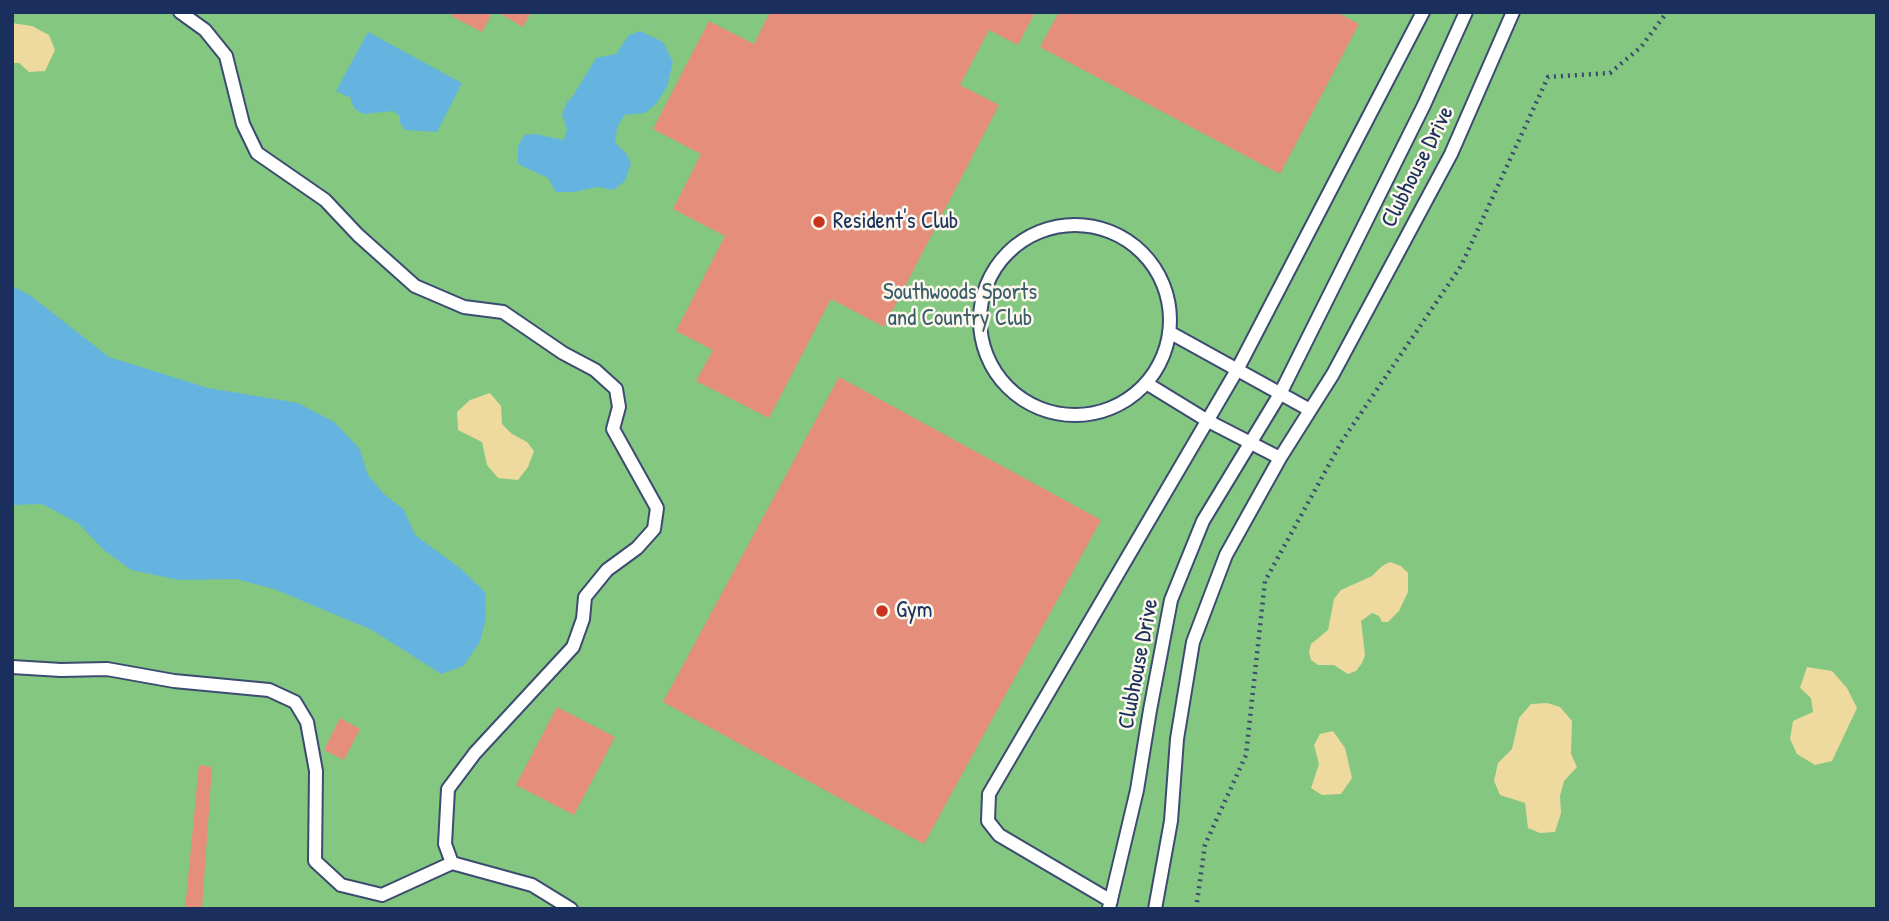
<!DOCTYPE html>
<html>
<head>
<meta charset="utf-8">
<style>
	body { margin:0 }
	#map { position:relative; width:1889px; height:921px; overflow:hidden; background:#f7ead6; font-family:"Patrick Hand",sans-serif }
	canvas { display:block }
	.frame { position:absolute; inset:0; border:14px solid #1b2f5e; pointer-events:none }
</style>
</head>
<body>
<div id="map">
<canvas width="1889" height="921"></canvas>
<div class="frame"></div>
</div>
<script>
const ctx = document.querySelector('canvas').getContext('2d');
ctx.lineJoin = 'round';
function fill(path, color) { ctx.fillStyle = color; ctx.fill(path, 'evenodd'); }
const poly = rows => new Path2D(rows.map(r => 'M' + r).join(''));
function strokePath(path, color, width, dash) { ctx.strokeStyle = color; ctx.lineWidth = width; ctx.lineCap = dash ? 'butt' : 'round'; ctx.setLineDash(dash || []); ctx.stroke(path); }
function label(font, color, halo, rows, align = 'center') {
  ctx.font = font + ' "Patrick Hand",sans-serif'; ctx.lineWidth = 5; ctx.setLineDash([]); ctx.textBaseline = 'middle'; ctx.strokeStyle = halo; ctx.fillStyle = color; for (const [text, x, y, turn = 0] of rows) {
    ctx.save(); ctx.translate(x, y); ctx.rotate((+turn || 0) * Math.PI / 180); ctx.textAlign = isNaN(turn) ? turn : align; if (halo) ctx.strokeText(text, 0, 0); ctx.fillText(text, 0, 0); ctx.restore();
  }
}
fill(poly([
	[12,12,1877,12,1877,909,12,909]
]), '#83c781');
fill(poly([
	[12,23,32,26,49,35,55,50,45,71,29,72,19,63,12,63],
	[490,393,501,406,502,424,512,434,527,442,534,451,528,467,518,480,498,478,487,465,482,442,458,430,457,412,470,400],
	[1390,562,1401,566,1408,573,1408,592,1399,611,1388,622,1382,622,1379,616,1372,613,1361,621,1365,655,1362,663,1356,671,1348,674,1334,665,1318,665,1311,660,1309,652,1311,644,1328,630,1334,599,1341,590,1372,576,1382,566],
	[1807,667,1832,671,1847,688,1857,708,1832,761,1815,765,1797,754,1790,739,1793,721,1813,712,1811,698,1800,688],
	[1547,703,1560,707,1572,721,1571,754,1577,767,1564,781,1560,796,1561,813,1555,832,1540,833,1528,828,1525,803,1500,795,1494,781,1498,763,1512,749,1519,718,1531,704],
	[1333,731,1345,748,1352,778,1341,794,1322,795,1311,788,1319,764,1314,745,1320,734]
]), '#eeda9e');
fill(poly([
	[640,31,663,42,673,62,667,87,656,104,645,113,624,115,617,128,615,143,625,152,631,163,625,181,613,190,597,187,574,192,556,192,548,178,518,164,518,146,524,135,535,134,564,140,567,129,562,115,567,102,573,96,596,58,616,54,629,35],
	[368,32,462,83,437,132,405,130,400,123,400,116,393,111,364,114,356,110,351,102,351,98,336,91],
	[12,286,31,296,109,357,208,388,298,403,334,422,359,448,368,475,383,493,404,510,415,535,461,569,485,592,486,617,480,642,463,666,441,674,372,630,274,589,236,579,179,580,131,570,104,550,78,523,42,504,12,505]
]), '#65b4df');
fill(poly([
	[454,12,486,12,491,15,482,32,451,16],
	[497,12,531,12,523,27],
	[770,12,1035,12,1018,45,989,30,960,85,999,105,884,327,831,299,769,418,696,381,713,350,676,331,725,236,673,209,701,154,653,129,709,21,754,44],
	[1059,12,1336,12,1359,24,1280,174,1040,47],
	[839,377,1101,520,924,844,663,702],
	[557,707,615,737,574,815,516,785],
	[340,718,360,729,344,760,324,750],
	[199,765,212,767,202,909,185,909]
]), '#e58e7b');
const service = poly([
	[180,12,205,30,226,56,243,124,257,153,325,200,358,235,415,286,464,307,503,312,563,353,595,370,616,389,619,407,613,429,657,508,654,529,637,548,607,570,585,597,583,619,573,647,475,753,448,789,445,844,452,863],
	'980 320a95 95 0 1 1 190 0a95 95 0 1 1-190 0Z',
	[1169,332,1310,410],
	[1146,383,1208,421,1280,458],
	[12,667,61,670,107,669,174,681,269,690,295,702,307,722,316,771,315,861,341,885,382,895,452,863,532,885,571,909],
	[1111,901,999,835,988,821,989,794,1237,370,1423,12],
	[1109,908,1137,790,1150,710,1171,600,1203,521,1280,394,1424,105,1466,12],
	[1155,909,1171,821,1177,739,1193,642,1226,555,1280,458,1333,374,1451,154,1513,12]
]);
strokePath(service, '#3c4b70', 16);
strokePath(poly([
	[1196,909,1205,845,1246,755,1265,581,1342,441,1461,266,1548,77,1610,73,1641,47,1667,12]
]), '#3c4b70', 4.5, [2, 5]);
strokePath(service, '#fff', 12);
for (const [x, y, r, color] of [
	[819,222,7,"#c8321e"],
	[882,611,7,"#c8321e"]
]) { const dot = new Path2D(); dot.arc(x, y, r, 0, 2 * Math.PI); ctx.fillStyle = color; ctx.fill(dot); strokePath(dot, '#fbf7ec', 2.5); }
label('23px', '#1b2f5e', '#fbf7ec', [
	["Clubhouse Drive",1418,167,-63],
	["Clubhouse Drive",1139,664,-79]
]);
label('23px', '#1b2f5e', '#fbf7ec', [
	["Resident's Club",833,222],
	["Gym",896,611]
], 'left');
label('23px', '#3a5d68', '#fbf7ec', [
	["Southwoods Sports",960,293],
	["and Country Club",960,319]
]);
</script>
</body>
</html>
